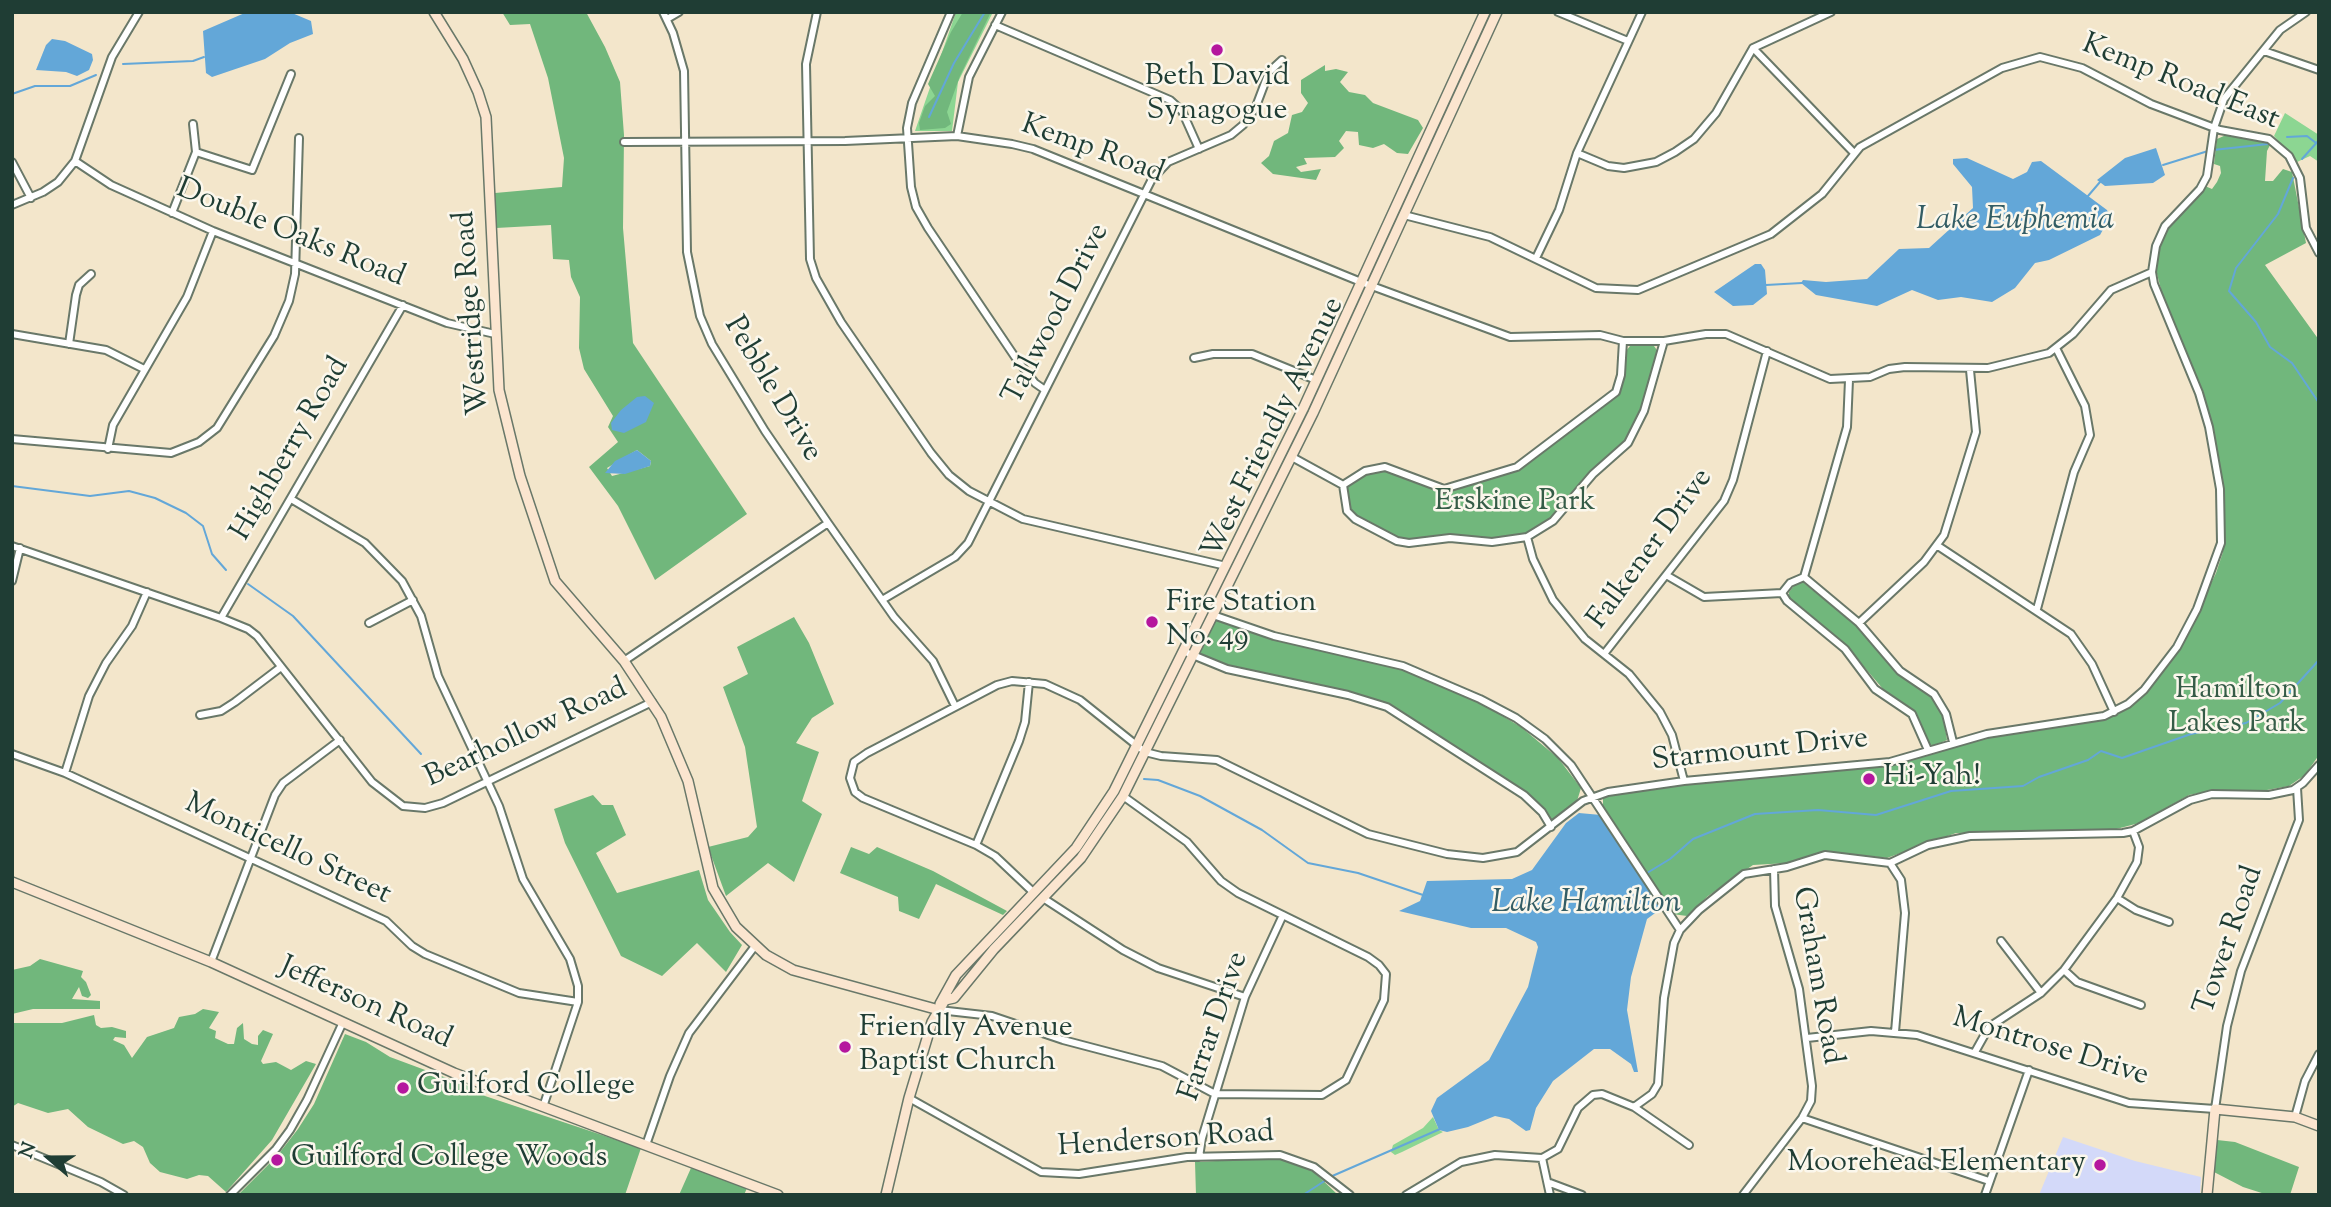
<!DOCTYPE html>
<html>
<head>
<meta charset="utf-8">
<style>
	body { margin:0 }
	#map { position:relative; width:2331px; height:1207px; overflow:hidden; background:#f3e6cb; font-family:"Sorts Mill Goudy",serif }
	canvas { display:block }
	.frame { position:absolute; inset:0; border:14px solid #1f3d34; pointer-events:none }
	.north { position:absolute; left:14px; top:1123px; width:70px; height:70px; -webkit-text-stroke:5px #fbf7ec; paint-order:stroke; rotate:290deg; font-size:19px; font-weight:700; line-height:28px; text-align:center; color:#1f3d34 }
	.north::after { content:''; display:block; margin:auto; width:24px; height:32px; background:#1f3d34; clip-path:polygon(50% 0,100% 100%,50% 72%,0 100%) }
</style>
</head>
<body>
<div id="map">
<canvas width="2331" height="1207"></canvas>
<div class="frame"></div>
<div class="north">N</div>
</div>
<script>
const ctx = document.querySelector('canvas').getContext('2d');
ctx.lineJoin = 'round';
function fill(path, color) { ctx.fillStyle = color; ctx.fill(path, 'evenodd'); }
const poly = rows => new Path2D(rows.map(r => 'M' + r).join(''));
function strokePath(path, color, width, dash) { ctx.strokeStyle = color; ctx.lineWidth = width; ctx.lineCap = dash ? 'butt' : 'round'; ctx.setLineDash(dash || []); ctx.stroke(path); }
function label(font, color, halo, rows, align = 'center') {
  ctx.font = font + ' "Sorts Mill Goudy",serif'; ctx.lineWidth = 5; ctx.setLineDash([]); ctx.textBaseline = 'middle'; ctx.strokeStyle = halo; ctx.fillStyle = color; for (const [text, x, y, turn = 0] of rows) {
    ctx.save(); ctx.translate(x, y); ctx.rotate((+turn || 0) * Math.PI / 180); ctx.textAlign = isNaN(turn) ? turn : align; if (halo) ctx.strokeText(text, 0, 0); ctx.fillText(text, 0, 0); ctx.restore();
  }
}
fill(poly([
	[2063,1137,2135,1161,2201,1177,2200,1195,2039,1195]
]), '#d3d9f9');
fill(poly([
	[956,12,993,12,958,82,952,131,915,131],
	[2285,113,2319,135,2319,162,2310,156,2297,162,2274,136],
	[1433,1117,1439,1130,1443,1132,1402,1152,1395,1155,1391,1152,1393,1145,1423,1128]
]), '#8cd692');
fill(poly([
	[502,12,586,12,605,47,620,82,624,135,623,228,633,343,747,514,655,580,618,506,589,467,618,442,608,427,613,416,584,369,579,348,580,297,571,277,569,260,553,259,551,225,496,228,495,193,562,187,564,158,548,78,530,24,510,25],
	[637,450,651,461,650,466,612,476,607,468],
	[963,12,991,12,960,76,947,112,951,124,945,128,920,130,919,123,925,106,935,96,928,84,951,32],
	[1325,65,1325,71,1336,69,1348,72,1340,82,1349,92,1365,95,1373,103,1418,120,1423,128,1408,154,1397,153,1384,144,1373,148,1359,145,1358,132,1346,131,1339,141,1344,148,1335,157,1304,158,1307,164,1296,167,1301,172,1321,169,1316,180,1273,174,1261,163,1269,156,1274,141,1288,133,1292,115,1302,112,1308,103,1301,93,1301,80],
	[2226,135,2254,137,2270,145,2267,151,2265,181,2273,181,2283,169,2292,172,2306,243,2265,265,2319,340,2319,755,2305,775,2289,786,2267,790,2210,791,2189,795,2139,823,2109,831,1956,833,1887,858,1826,851,1788,863,1753,865,1708,896,1687,916,1672,914,1603,807,1603,799,1607,793,1854,768,1986,737,2105,717,2126,709,2139,699,2177,654,2216,573,2223,552,2225,507,2219,458,2203,391,2164,301,2156,270,2160,246,2169,227,2205,186,2212,189,2217,182,2221,173,2220,166,2214,164,2217,139],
	[1630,346,1654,346,1659,353,1645,401,1624,442,1593,469,1549,520,1526,534,1494,539,1450,534,1411,539,1395,537,1357,516,1347,505,1345,494,1349,484,1367,474,1385,470,1445,492,1516,471,1618,395,1624,376,1626,351],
	[1797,582,1804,583,1858,627,1891,667,1931,696,1943,715,1947,740,1933,746,1928,743,1914,711,1889,696,1847,647,1789,599,1789,592],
	[794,617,809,643,834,704,812,718,796,743,819,752,802,801,822,814,794,882,768,863,726,896,708,847,748,837,757,827,745,747,723,687,748,674,737,647],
	[1216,619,1402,668,1477,701,1521,727,1558,758,1581,788,1577,801,1550,822,1524,792,1386,704,1228,667,1199,656],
	[593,795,602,805,613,805,626,835,596,853,617,893,699,870,708,900,730,932,742,945,726,972,697,943,662,976,621,956,565,843,554,809],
	[851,847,869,854,877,847,933,871,1007,911,1003,915,936,884,919,919,899,911,898,897,840,873],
	[40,959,83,971,81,977,86,982,91,995,88,998,82,996,79,987,72,999,100,1001,100,1009,33,1009,12,1014,12,970,30,966],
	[203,1009,219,1012,209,1028,216,1031,215,1038,228,1044,234,1044,237,1028,243,1023,244,1039,252,1044,258,1045,258,1036,263,1030,273,1034,261,1061,263,1064,276,1062,291,1070,306,1061,316,1064,272,1140,226,1192,208,1176,199,1175,187,1179,160,1172,150,1163,143,1147,134,1141,123,1144,88,1127,68,1109,48,1113,18,1103,12,1107,12,1023,62,1023,94,1015,96,1025,101,1028,112,1027,126,1031,126,1038,115,1037,113,1040,124,1045,132,1058,147,1037,174,1028,179,1017,195,1014],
	[345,1034,366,1042,390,1057,471,1087,485,1096,641,1148,625,1195,238,1195,277,1156,298,1129,314,1104],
	[2217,1140,2235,1142,2299,1167,2290,1195,2268,1195,2243,1187,2214,1172],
	[1258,1159,1288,1160,1300,1165,1313,1171,1338,1195,1196,1195,1195,1162],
	[691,1168,747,1188,744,1195,679,1195]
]), '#71b77c');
fill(poly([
	[247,12,292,13,311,21,313,34,290,43,265,59,212,77,206,73,203,31],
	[52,39,65,41,92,54,93,60,89,70,77,76,66,72,36,70,46,45],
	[2156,148,2165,175,2153,183,2105,186,2097,180,2125,158],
	[1967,158,2013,179,2027,172,2032,162,2041,161,2107,210,2110,217,2100,235,2049,260,2035,263,2015,288,1992,302,1961,297,1938,300,1912,290,1877,306,1816,295,1801,283,1803,280,1826,282,1867,279,1899,249,1929,248,1973,208,1972,187,1953,164,1953,159],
	[1755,264,1761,264,1765,270,1767,294,1753,305,1733,306,1714,292],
	[645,396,654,403,646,422,624,433,612,430,611,423,621,410,637,397],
	[637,450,651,461,650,466,625,474,605,473,615,461],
	[1579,813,1601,815,1662,908,1647,919,1631,977,1627,1010,1638,1072,1634,1072,1631,1064,1610,1049,1594,1049,1553,1081,1536,1108,1530,1130,1526,1131,1509,1119,1495,1116,1468,1127,1447,1132,1439,1130,1431,1111,1437,1098,1489,1060,1528,987,1538,947,1536,942,1506,928,1471,928,1399,911,1420,901,1427,881,1512,879,1532,870,1566,823]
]), '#63a7d8');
strokePath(poly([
	[123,64,193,61,204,57],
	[12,94,35,86,70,86,96,75],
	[929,117,954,63,985,12],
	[2287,137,2307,136,2316,143],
	[2213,150,2268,144],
	[2302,159,2319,140],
	[2163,165,2208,151],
	[2293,178,2278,214,2236,268,2229,291,2256,322,2270,347,2292,363,2319,403],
	[2088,196,2100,182],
	[1766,285,1802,283],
	[12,486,90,496,129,491,155,498,186,513,203,526,212,554,226,570],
	[248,584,293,616,421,754],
	[1144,779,1158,780,1200,796,1262,830,1308,863,1358,873,1423,895],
	[1647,873,1670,859,1693,839,1755,814,1818,810,1876,815,1951,791,2023,786,2039,777,2088,760,2101,751,2122,758,2191,734,2246,723,2280,703,2319,660],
	[1330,1177,1440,1129],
	[1303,1195,1326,1180]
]), '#63a7d8', 2);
const street = poly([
	[663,12,673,33,684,71,687,252,700,316,712,344,765,431,828,523,894,617,933,661,955,706],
	[817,12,806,64,810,259,816,278,841,322,931,453,949,475,969,491,1023,519,1226,566],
	[951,12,912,103,907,128,911,187,916,207,928,228,1015,357,1035,383,1045,390],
	[1558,12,1628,41],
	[667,19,679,12],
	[995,25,1170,100,1182,111,1199,149],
	[1753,48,1854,153],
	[2264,51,2319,70],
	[957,136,969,77,1002,12],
	[624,142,845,141,957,136,1012,144,1033,149,1361,282,1510,337,1600,335,1623,341,1664,341,1706,334,1726,334,1830,379,1870,377,1889,369,1905,367,1988,368,2049,353,2073,334,2111,290,2152,272],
	[196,152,252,170,291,74],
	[1577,153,1608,166,1624,168,1656,162,1675,152,1694,139,1716,113,1753,48,1831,12],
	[75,161,111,185,213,231,447,323,495,334],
	[12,162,31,198],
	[12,205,43,192,58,182,75,161,112,57,139,12],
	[172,213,196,152,193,124],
	[1404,215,1490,237,1596,288,1638,290,1771,234,1822,194,1860,147,2002,68,2040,57,2082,68,2151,104,2220,130,2269,139,2289,156,2300,178,2306,228,2319,253],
	[1536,258,1559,210,1577,153,1642,12],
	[12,334,106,350,144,369],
	[69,344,76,295,79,285,91,274],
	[1194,358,1213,354,1252,354,1316,380],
	[12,439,171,453,199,442,217,428,274,336,289,301,295,274,299,138],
	[108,449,113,425,187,297,213,231],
	[1292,457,1343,485],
	[1343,485,1347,511,1355,519,1397,541,1409,543,1450,538,1492,542,1527,537,1553,521,1593,474,1628,443,1644,411,1664,341],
	[1343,485,1365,471,1385,467,1444,489,1517,467,1616,392,1621,375,1623,341],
	[291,499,365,543,402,581,421,616,438,676,499,806,523,879,570,959,578,986,578,1002,543,1107],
	[1527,537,1533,559,1553,600,1585,639,1629,674,1660,712,1672,735,1684,781],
	[12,546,221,618,248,629,257,636,372,782,403,806,425,808,443,803,652,702],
	[1938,546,2071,634,2092,664,2114,712],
	[1666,575,1704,597,1782,593],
	[1804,577,1859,623,1900,671,1934,694,1946,714,1953,742],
	[1804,577,1847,427,1849,380],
	[12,581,20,548],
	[1782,593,1787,601,1845,649,1875,689,1912,714,1928,750],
	[1782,593,1790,583,1804,577],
	[882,600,955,557,968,543,1152,179,1168,162,1231,135,1243,125,1255,109,1269,72,1282,60],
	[2037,609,2074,472,2090,435,2085,406,2057,350],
	[1213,615,1274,636,1403,666,1480,699,1516,718,1545,739,1571,765,1680,930],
	[221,618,403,305],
	[369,623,413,600],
	[1859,623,1924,562,1944,535,1976,432,1970,370],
	[1183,651,1227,669,1348,695,1387,707,1524,795,1542,812,1551,827],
	[1604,654,1724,501,1733,480,1767,351],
	[624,661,828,523],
	[200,715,221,711,235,702,281,667],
	[12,754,65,773,386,921,412,946,425,954,519,993,578,1002],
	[65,773,89,696,106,663,132,626,147,592],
	[976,845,1019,741,1025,722,1029,682],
	[1890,863,1901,880,1905,913,1895,1032],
	[1033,892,995,856,976,845,863,798,855,792,850,778,854,762,867,753,997,685,1012,681,1045,684,1080,700,1145,752,1161,756,1217,760,1368,834,1447,854,1483,858,1517,852,1583,801,1608,792,1684,781,1890,762,1987,734,2104,716,2128,704,2144,690,2177,647,2197,609,2221,543,2220,489,2209,427,2199,393,2154,284,2152,272,2156,246,2165,226,2200,189,2207,176,2214,128,2224,99,2280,30,2306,12],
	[1043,898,1123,950,1158,968,1245,997],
	[2117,898,2136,910,2169,922],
	[2001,941,2041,993],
	[211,962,275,795,283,783,340,740],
	[2064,970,2077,982,2141,1005],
	[939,1010,992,1016,1063,1040,1162,1066,1215,1094,1322,1095,1346,1080,1384,1000,1386,974,1379,965,1368,957,1238,893,1221,881,1187,842,1123,796],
	[1807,1038,1871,1031,1917,1035,2129,1103,2215,1109,2227,1026,2241,971,2299,820,2297,788],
	[1975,1052,1989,1027,2041,993,2064,970,2117,898,2137,862,2139,847,2133,831],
	[909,1098,1041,1172,1079,1174,1187,1157,1280,1155,1314,1167,1350,1195],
	[1634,1107,1652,1094,1658,1084,1664,998,1674,943,1680,930,1699,910,1744,874,1787,867,1825,855,1890,863,1928,845,1970,836,2123,833,2133,831,2190,800,2212,794,2269,795,2293,790,2303,783,2319,765],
	[2295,1117,2305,1081,2319,1054],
	[1802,1118,1989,1181],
	[12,1145,101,1182,124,1195],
	[646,1145,670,1076,689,1033,755,946],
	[1199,1157,1202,1138,1245,997,1283,915],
	[1542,1158,1550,1195],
	[1550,1183,1582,1195],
	[230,1195,276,1149,290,1130,307,1100,343,1022],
	[1406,1195,1461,1162,1495,1155,1542,1158,1558,1149,1578,1108,1593,1095,1602,1094,1634,1107,1689,1145],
	[1743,1195,1802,1118,1811,1101,1812,1086,1799,989,1775,906,1774,869],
	[1985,1195,2029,1070]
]);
const secondary = poly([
	[434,12,463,59,478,92,486,117,499,390,520,476,555,581,624,661,661,717,688,781,713,888,736,927,766,955,793,970,939,1010],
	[12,882,211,962,454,1073,778,1195],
	[940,1004,956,975,1076,848,1114,791,1303,409,1485,12],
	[886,1195,909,1098,932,1022,945,1000,954,998,994,949,1081,858,1123,796,1313,413,1497,12],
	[2207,1195,2215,1109,2295,1117,2319,1126]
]);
strokePath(street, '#697869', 10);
strokePath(secondary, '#697869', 12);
strokePath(street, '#fff', 6);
strokePath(secondary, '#fbe5cf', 9);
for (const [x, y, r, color] of [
	[1217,50,7,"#b5179e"],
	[1152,622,7,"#b5179e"],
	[1869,779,7,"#b5179e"],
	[845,1047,7,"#b5179e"],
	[403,1088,7,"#b5179e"],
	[277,1160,7,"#b5179e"],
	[2100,1165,7,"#b5179e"]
]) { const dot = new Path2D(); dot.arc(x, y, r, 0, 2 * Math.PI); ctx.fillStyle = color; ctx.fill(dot); strokePath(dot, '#fbf7ec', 2.5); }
label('30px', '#1f3d34', '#fbf7ec', [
	["Beth David",1217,79,"center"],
	["Synagogue",1217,113,"center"],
	["Fire Station",1166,605],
	["No. 49",1166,639],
	["Hi-Yah!",1883,779],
	["Friendly Avenue",859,1030],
	["Baptist Church",859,1064],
	["Guilford College",417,1088],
	["Guilford College Woods",291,1160],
	["Moorehead Elementary",2086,1165,"right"]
], 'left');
label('30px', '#1f3d34', '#fbf7ec', [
	["Kemp Road East",2180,84,22],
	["Kemp Road",1092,151,20],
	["Double Oaks Road",290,235,22],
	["Westridge Road",474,313,-94],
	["Tallwood Drive",1058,315,-63],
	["Pebble Drive",771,390,59],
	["West Friendly Avenue",1275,429,-64],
	["Highberry Road",292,450,-60],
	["Falkener Drive",1652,550,-54],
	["Bearhollow Road",527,735,-25],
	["Starmount Drive",1760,752,-6],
	["Monticello Street",287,851,25],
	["Tower Road",2231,941,-71],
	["Graham Road",1815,976,80],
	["Jefferson Road",365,1005,24],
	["Farrar Drive",1216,1027,-71],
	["Montrose Drive",2050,1049,17],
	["Henderson Road",1166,1142,-4]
]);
label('30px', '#355c47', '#fbf7ec', [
	["Erskine Park",1515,504],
	["Hamilton",2237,692],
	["Lakes Park",2237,726]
]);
label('italic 32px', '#335d65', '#fbf7ec', [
	["Lake Euphemia",2015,223],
	["Lake Hamilton",1586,906]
]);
</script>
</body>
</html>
